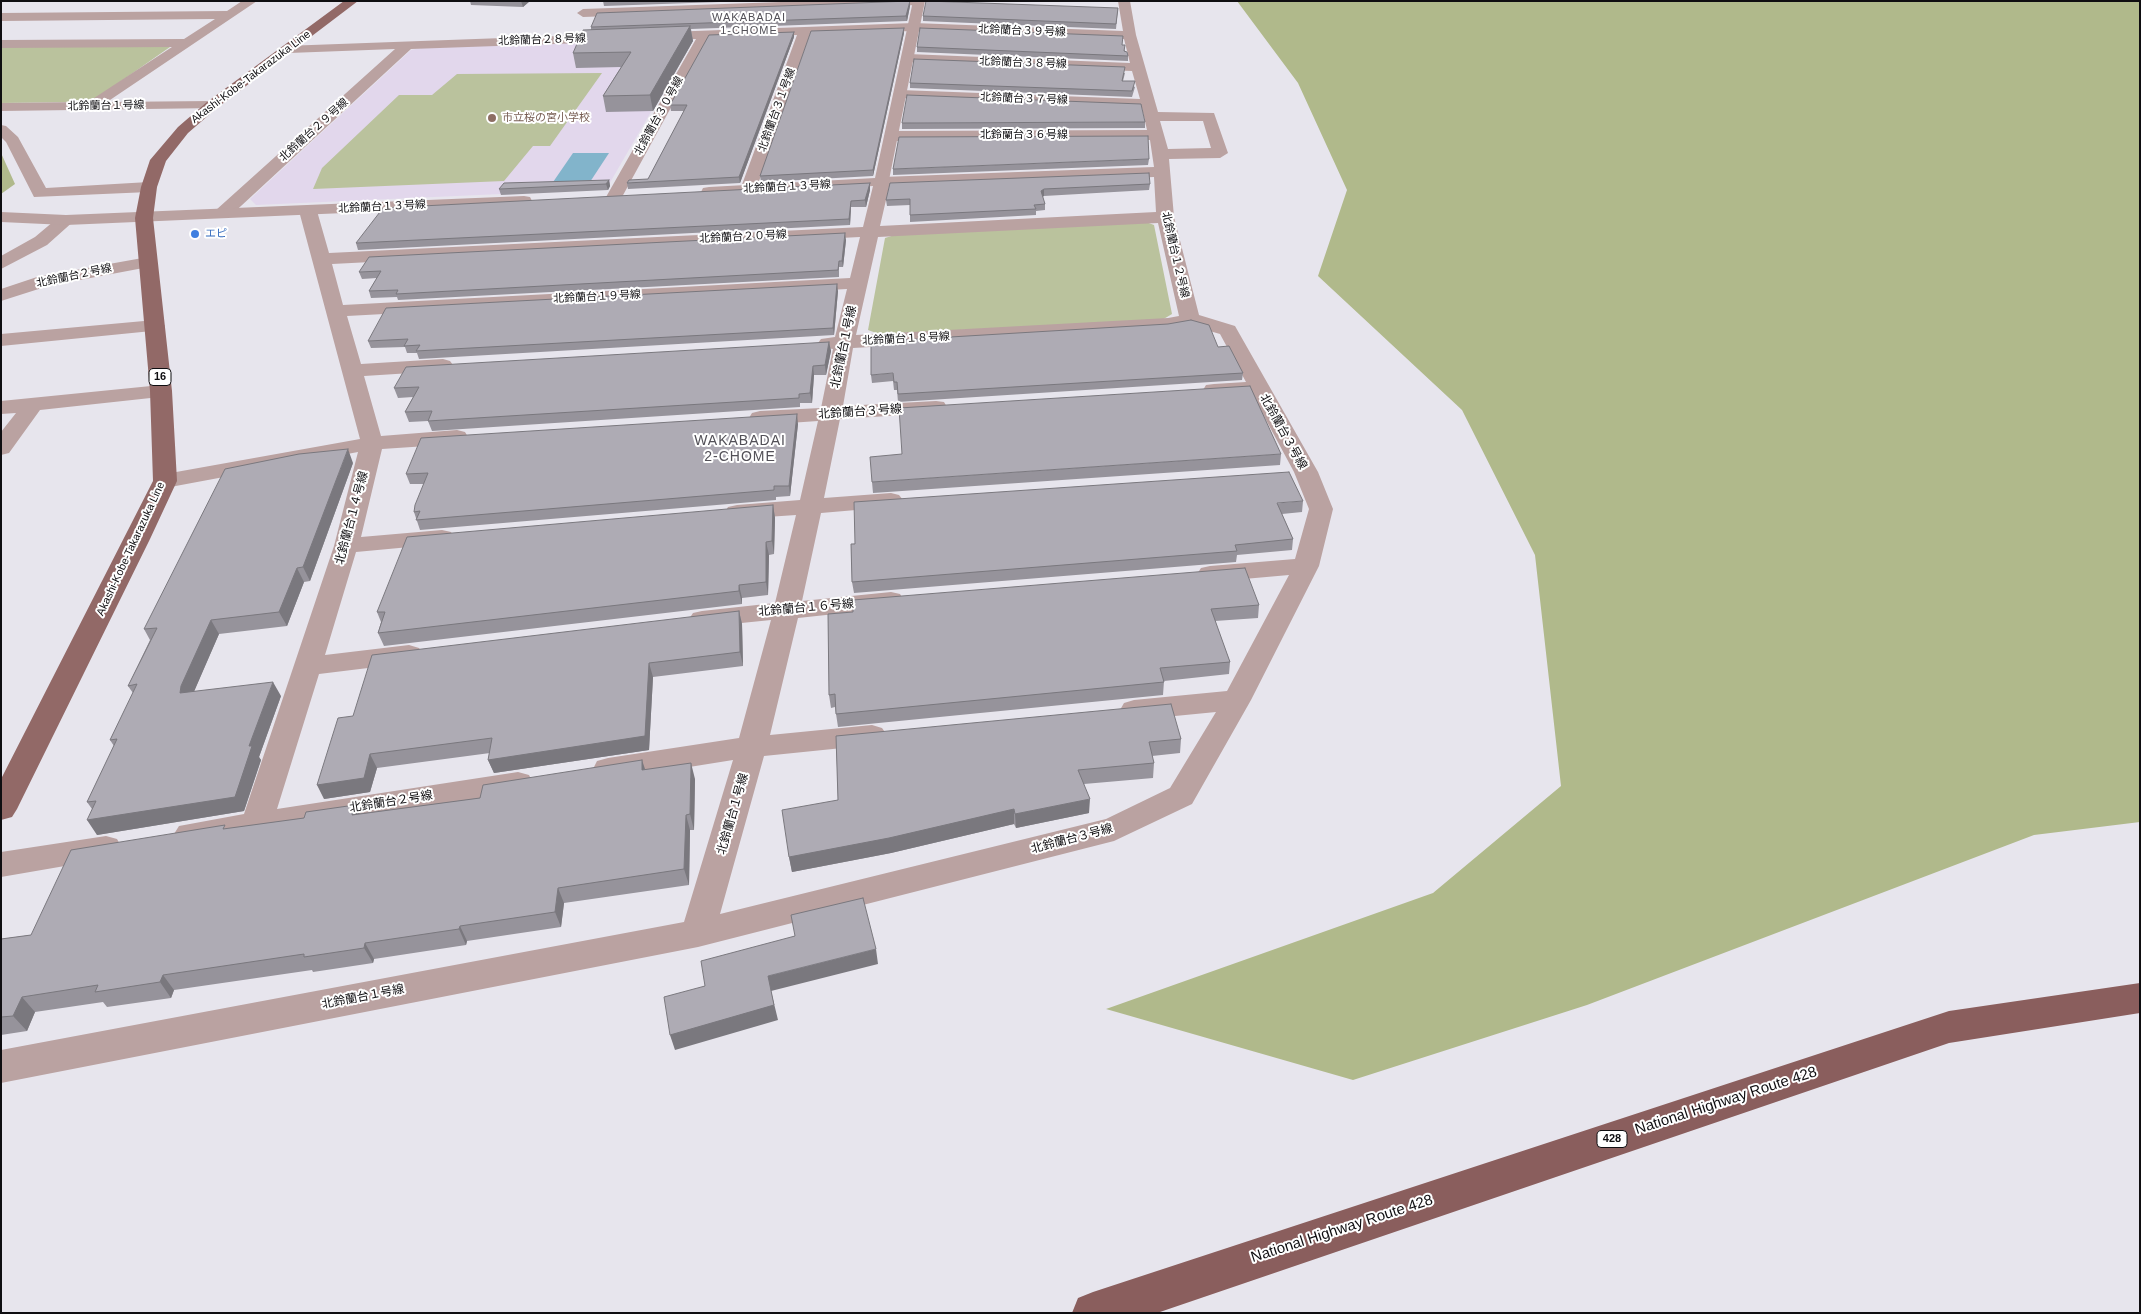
<!DOCTYPE html>
<html>
<head>
<meta charset="utf-8">
<style>
	body { margin:0 }
	#map { position:relative; width:2141px; height:1314px; overflow:hidden; background:#e7e5ed; font-family:Helvetica,sans-serif }
	canvas { display:block }
	.frame { position:absolute; inset:0; border:2px solid #0f0e11; pointer-events:none }
</style>
</head>
<body>
<div id="map">
<canvas width="2141" height="1314"></canvas>
<div class="frame"></div>
</div>
<script>
const ctx = document.querySelector('canvas').getContext('2d');
ctx.lineJoin = 'round';
function fill(path, color) { ctx.fillStyle = color; ctx.fill(path, 'evenodd'); }
const poly = rows => new Path2D(rows.map(r => 'M' + r).join(''));
function strokePath(path, color, width, dash) { ctx.strokeStyle = color; ctx.lineWidth = width; ctx.lineCap = dash ? 'butt' : 'round'; ctx.setLineDash(dash || []); ctx.stroke(path); }
function label(font, color, halo, rows, align = 'center') {
  ctx.font = font + ' Helvetica,"Noto Sans JP",sans-serif'; ctx.lineWidth = 4; ctx.setLineDash([]); ctx.textBaseline = 'middle'; ctx.strokeStyle = halo; ctx.fillStyle = color; for (const [text, x, y, turn = 0] of rows) {
    ctx.save(); ctx.translate(x, y); ctx.rotate((+turn || 0) * Math.PI / 180); ctx.textAlign = isNaN(turn) ? turn : align; if (halo) ctx.strokeText(text, 0, 0); ctx.fillText(text, 0, 0); ctx.restore();
  }
}
fill(poly([
	[686,38,692,41,608,186,590,190,256,205,250,199,411,50,421,48]
]), '#e2d7ec');
fill(poly([
	[166,45,170,47,97,98,81,102,1,103,1,46],
	[602,73,550,146,533,146,504,181,313,189,322,168,399,95,432,95,457,74],
	[1146,222,1154,225,1172,314,1162,320,879,334,868,330,885,238,901,233]
]), '#bac29d');
fill(poly([
	[1237,1,2140,1,2140,822,2034,835,1587,1005,1353,1080,1106,1009,1433,893,1561,786,1535,555,1462,410,1318,276,1347,190,1298,83],
	[1,153,15,184,1,194]
]), '#b0b98b');
fill(poly([
	[573,153,609,153,588,185,551,185]
]), '#82b4cb');
fill(poly([
	[242,1,257,1,107,102,212,101,219,105,217,108,1,111,1,103,88,102,172,47,1,48,1,40,184,39,215,19,1,21,1,13,227,11,242,1],
	[809,1,924,1,918,5,583,17,577,13,583,9,809,1],
	[1118,1,1130,1,1136,35,1158,112,1214,113,1228,153,1220,158,1169,159,1174,217,1199,315,1235,326,1318,472,1333,509,1319,566,1251,700,1192,804,1114,841,698,947,1,1083,1,1050,684,922,733,760,608,780,597,777,593,769,597,761,608,758,739,738,771,620,702,627,693,625,689,619,693,613,702,611,775,603,796,515,737,519,728,517,725,512,728,507,737,505,800,500,818,421,760,425,752,423,749,418,752,413,760,411,821,408,833,349,821,347,818,343,821,339,835,337,847,289,347,316,361,364,443,359,450,361,453,365,450,369,443,371,364,376,381,436,457,430,465,432,468,437,465,442,457,444,382,449,361,537,442,530,451,532,454,537,451,542,442,544,356,552,325,655,409,645,419,648,423,654,419,660,409,663,319,674,277,809,518,772,529,775,533,783,529,791,518,794,190,846,179,842,174,834,179,826,244,814,334,546,358,452,165,488,157,486,153,481,157,476,165,474,360,439,299,211,302,207,308,206,314,207,317,211,329,253,863,227,874,182,882,177,1154,167,1150,140,892,141,884,136,892,131,1147,130,1142,108,900,98,893,94,900,90,1140,99,1132,71,908,62,901,58,908,54,1130,63,1124,39,914,31,810,34,756,190,754,194,748,195,742,194,740,190,797,35,709,38,622,197,620,201,614,202,608,201,606,197,696,39,411,49,228,218,216,218,213,214,216,210,395,49,289,53,282,49,284,46,914,23,1123,31,1118,1],
	[1160,121,1203,121,1211,148,1168,149,1160,121],
	[1154,177,1156,212,880,226,889,187,1154,177],
	[1158,223,1179,316,1168,318,856,335,878,237,1158,223],
	[860,237,850,278,343,305,332,264,860,237],
	[1189,325,1220,334,1246,382,1214,384,1206,385,1203,390,1206,395,1214,396,1252,394,1294,472,1309,509,1295,559,1210,566,1201,568,1197,574,1201,580,1210,582,1289,575,1227,691,1134,700,1124,703,1120,710,1124,717,1134,720,1216,712,1170,788,1106,819,720,914,764,756,872,745,882,742,887,735,882,728,872,725,770,735,798,618,891,608,900,606,904,600,900,594,891,592,802,601,821,513,891,507,899,505,903,500,899,495,891,493,824,498,840,419,936,413,944,412,947,407,944,402,936,401,843,406,853,348,1168,330,1189,325],
	[1,125,6,126,18,137,46,188,149,182,155,184,157,187,155,190,149,192,34,197,6,142,1,137,1,125],
	[66,215,72,216,75,220,47,245,1,269,1,256,35,237,60,216,66,215],
	[148,257,154,258,157,262,154,266,48,286,1,301,1,289,37,277,148,257],
	[155,320,162,322,165,326,162,330,1,346,1,334,155,320],
	[161,385,169,386,172,391,169,396,40,410,9,453,1,455,1,432,16,413,1,414,1,401,161,385],
	[106,836,117,839,122,848,117,857,1,877,1,852,106,836]
]), '#baa2a1');
fill(poly([
	[913,1,925,1,888,185,709,197,703,196,701,192,703,188,709,187,875,178,913,1],
	[524,196,530,197,532,201,530,205,66,225,1,222,1,212,66,215,524,196]
]), '#baa2a1');
fill(poly([
	[344,1,358,1,217,108,188,133,166,161,157,187,153,218,172,391,177,481,150,539,17,809,12,817,1,820,1,779,153,481,150,391,135,218,141,187,150,160,178,127,207,102,344,1]
]), '#926967');
fill(poly([
	[2140,983,2140,1013,1949,1043,1157,1313,1072,1313,1078,1298,1093,1292,1949,1011,2140,983]
]), '#8a5e5d');
fill(poly([
	[470,1,530,1,523,7,471,5],
	[603,1,749,1,604,6],
	[1093,1,1117,1,1116,2],
	[910,6,907,21,691,29,693,41,653,111,606,112,603,96,621,67,576,68,573,53,591,30,591,27],
	[1118,8,1116,29,923,21,923,16],
	[904,28,904,33,873,176,761,182,760,176],
	[794,37,740,183,628,189,627,183,648,179,684,111,671,111,670,105],
	[1122,45,1125,51,1128,56,1128,61,917,52,917,47],
	[1125,73,1123,81,1135,87,1132,97,910,88,910,83],
	[1145,122,1145,128,902,129,902,123],
	[1149,159,1148,165,893,175,893,169],
	[609,180,610,186,608,190,501,195,499,189],
	[870,183,870,190,866,207,851,207,850,225,358,250,356,243],
	[890,183,1150,184,1149,190,1044,196,1042,197,1045,204,1045,210,1036,211,1036,215,910,222,910,205,887,206,886,200],
	[846,240,843,267,839,267,839,277,398,300,397,297,371,298,369,291,377,278,362,279,359,272],
	[838,291,834,335,419,359,417,353,407,353,405,347,371,348,368,341],
	[829,342,831,351,826,375,814,375,812,403,800,403,800,407,432,431,428,421,409,422,405,412,413,397,398,398,394,388],
	[1218,347,1243,373,1242,380,898,402,897,390,894,390,893,381,872,383,871,375],
	[798,424,790,496,776,497,776,500,420,530,414,512,424,484,410,484,406,474],
	[1281,454,1280,465,873,493,872,482],
	[353,463,310,581,304,582,287,626,219,634,194,691,281,696,259,757,261,760,244,811,97,835,92,809,87,802,114,746,110,740,133,693,128,686,150,640,144,629],
	[1303,501,1302,512,1282,514,1293,539,1292,550,1237,555,1236,562,854,593,852,582,851,544],
	[773,505,775,518,774,554,769,555,768,595,742,598,742,604,384,646,378,633,381,622,377,612],
	[1259,605,1258,618,1215,621,1230,662,1229,674,1164,681,1163,695,838,727,835,707,831,708,829,695,828,614],
	[739,611,742,624,743,666,653,677,649,750,494,773,488,760,490,753,377,768,370,792,324,799,353,716],
	[836,736,1181,739,1180,753,1152,756,1154,763,1153,778,1084,784,1089,813,1016,828,1014,824,891,853,792,872,789,857,838,800],
	[645,769,695,779,694,830,690,830,689,885,564,903,561,927,467,941,466,945,374,959,373,963,313,972,312,970,174,990,171,998,107,1007,103,1002,35,1012,27,1031,1,1035,1,939,31,935,227,829,304,818,355,805,359,814,480,798]
]), '#96939b');
fill(poly([
	[521,1,530,1,523,7],
	[910,1,910,6,907,21,906,16],
	[690,26,693,41,653,111,650,95],
	[904,28,904,33,873,176,873,170],
	[794,32,794,37,740,183,739,177],
	[609,180,610,186,608,190,606,184],
	[870,183,870,190,866,207,865,200],
	[1044,189,1044,196,1041,197,1041,191],
	[851,201,851,207,850,225,849,219],
	[845,233,846,240,843,267,842,261],
	[837,284,838,291,834,335,833,328],
	[829,342,831,351,826,375,825,365],
	[813,366,814,375,812,403,810,393],
	[797,414,798,424,790,496,789,486],
	[348,449,353,463,310,581,303,567],
	[773,505,775,518,774,554,772,541],
	[766,542,769,555,768,595,766,582],
	[297,568,304,582,287,626,279,612],
	[739,585,742,598,742,604,739,591],
	[739,611,742,624,743,666,740,652],
	[211,620,219,634,190,701,180,693,181,686],
	[649,663,653,677,649,750,494,773,488,760],
	[273,682,281,696,259,757,261,760,244,811,97,835,87,820,249,746],
	[370,754,377,768,370,792,324,799,317,785],
	[642,760,647,775,642,770],
	[691,763,695,779,694,830,690,814],
	[1090,799,1089,813,1016,828,1015,814],
	[355,805,363,820,352,815],
	[1014,809,1014,824,891,853,792,872,789,857],
	[686,815,690,830,689,885,684,869],
	[558,888,564,903,561,927,555,912],
	[460,926,467,941,466,945,459,929],
	[365,943,374,959,373,963,364,948],
	[876,949,878,964,771,991,778,1020,675,1050,670,1035,768,976],
	[163,975,174,990,171,998,160,982],
	[22,997,35,1012,27,1031,13,1016]
]), '#7a787e');
const building = poly([
	[910,1,906,16,591,27,597,13,910,1],
	[926,1,1118,8,1116,24,923,16,926,1],
	[690,26,650,95,603,96,631,52,573,53,583,30,690,26],
	[904,28,873,170,760,176,811,31,904,28],
	[920,28,1123,36,1122,45,1125,45,1124,51,1127,52,1128,56,917,47,920,28],
	[794,32,739,177,627,183,629,180,648,179,687,105,670,105,709,35,794,32],
	[914,59,1125,67,1122,81,1135,81,1132,91,910,83,914,59],
	[907,95,1141,104,1145,122,902,123,907,95],
	[1148,136,1149,159,893,169,899,137,1148,136],
	[1149,173,1150,184,1044,189,1041,191,1045,204,1034,205,1036,209,910,215,910,199,886,200,890,183,1149,173],
	[609,180,606,184,499,189,504,183,609,180],
	[870,183,865,200,851,201,849,219,356,243,383,208,870,183],
	[845,233,842,261,839,261,838,270,396,294,398,290,369,291,381,271,359,272,369,257,845,233],
	[837,284,833,328,416,351,420,345,404,346,408,339,368,341,386,308,837,284],
	[1191,320,1209,325,1218,347,1229,346,1243,373,898,394,897,382,894,382,893,373,871,375,871,344,900,342,900,340,1168,324,1191,320],
	[829,342,825,365,813,366,810,393,799,394,799,398,428,421,432,411,405,412,419,387,394,388,406,367,829,342],
	[1250,386,1281,454,872,482,870,457,902,454,899,408,1250,386],
	[797,414,789,486,774,486,774,490,416,520,420,511,414,512,415,505,428,473,406,474,421,438,797,414],
	[348,449,303,567,297,568,279,612,211,620,181,686,180,693,273,682,249,746,252,746,235,797,87,820,96,801,87,802,117,739,110,740,137,684,128,686,157,628,144,629,225,469,299,454,348,449],
	[1289,472,1303,501,1277,503,1293,539,1235,545,1237,551,852,582,851,544,855,544,854,502,1289,472],
	[773,505,772,541,766,542,766,582,739,585,739,591,378,633,385,612,377,612,407,537,773,505],
	[1245,568,1259,605,1211,609,1230,662,1160,668,1164,682,836,714,835,694,829,695,828,614,853,612,853,600,1245,568],
	[739,611,740,652,649,663,645,736,488,760,492,738,370,754,364,778,317,785,338,718,353,716,372,655,739,611],
	[1171,704,1181,739,1149,742,1154,763,1078,770,1090,799,1015,814,1014,809,889,838,789,857,782,810,838,800,836,736,1171,704],
	[642,760,642,770,691,763,690,814,686,815,684,869,558,888,555,912,460,926,459,929,365,943,364,948,304,957,304,954,163,975,160,982,95,992,98,985,22,997,13,1016,1,1017,1,939,31,935,71,850,225,825,223,829,304,818,306,812,355,805,352,815,480,798,483,785,642,760],
	[863,898,876,949,768,976,774,1005,670,1035,664,997,705,986,701,961,795,936,791,915,863,898]
]);
fill(building, '#aeabb4');
strokePath(building, '#7a787e', 1);
for (const [x, y, r, color] of [
	[492,118,5,"#8d6e63"],
	[195,234,5,"#3f7fe0"]
]) { const dot = new Path2D(); dot.arc(x, y, r, 0, 2 * Math.PI); ctx.fillStyle = color; ctx.fill(dot); strokePath(dot, '#fff', 2); }
ctx.letterSpacing = '1px';
label('11px', '#525057', '#fff', [
	["WAKABADAI",749,18],
	["1-CHOME",749,31]
]);
ctx.letterSpacing = '0px';
label('11px', '#0f0e11', '#fff', [
	["北鈴蘭台３９号線",1022,31,2],
	["北鈴蘭台２８号線",542,40,-2],
	["北鈴蘭台３８号線",1023,63,2],
	["Akashi-Kobe-Takarazuka Line",251,77,-37],
	["北鈴蘭台３７号線",1024,99,2],
	["北鈴蘭台１号線",106,106,-1],
	["北鈴蘭台３１号線",777,110,-70],
	["北鈴蘭台３０号線",659,116,-61],
	["北鈴蘭台２９号線",314,130,-42],
	["北鈴蘭台３６号線",1024,135],
	["北鈴蘭台１３号線",787,187,-3],
	["北鈴蘭台１３号線",382,207,-3],
	["北鈴蘭台２０号線",743,237,-3],
	["北鈴蘭台１２号線",1175,255,77],
	["北鈴蘭台２号線",74,276,-12],
	["北鈴蘭台１９号線",597,297,-3],
	["北鈴蘭台１８号線",906,339,-3],
	["Akashi-Kobe-Takarazuka Line",131,549,-65]
]);
label('11px', '#785e54', '#fff', [
	["市立桜の宮小学校",502,118]
], 'left');
label('11px', '#366cbe', '#fff', [
	["エピ",205,234]
], 'left');
for (const [x, y, w] of [
	[160,377,22],
	[1612,1139,30]
]) { const box = new Path2D(); box.roundRect(x - w / 2, y - 8.5, w, 17, 4); ctx.fillStyle = '#fff'; ctx.fill(box); strokePath(box, '#0f0e11', 1); }
label('bold 11px', '#0f0e11', null, [
	["16",160,377],
	["428",1612,1139]
]);
label('12px', '#0f0e11', '#fff', [
	["北鈴蘭台１号線",844,347,-78],
	["北鈴蘭台３号線",860,412,-4],
	["北鈴蘭台３号線",1283,432,61],
	["北鈴蘭台１４号線",352,518,-75],
	["北鈴蘭台１６号線",806,608,-5],
	["北鈴蘭台２号線",391,802,-9],
	["北鈴蘭台１号線",733,814,-74],
	["北鈴蘭台３号線",1072,839,-15],
	["北鈴蘭台１号線",363,997,-11]
]);
ctx.letterSpacing = '1px';
label('14px', '#525057', '#fff', [
	["WAKABADAI",740,441],
	["2-CHOME",740,457]
]);
ctx.letterSpacing = '0px';
label('15px', '#0f0e11', '#fff', [
	["National Highway Route 428",1726,1101,-18],
	["National Highway Route 428",1342,1229,-18]
]);
</script>
</body>
</html>
